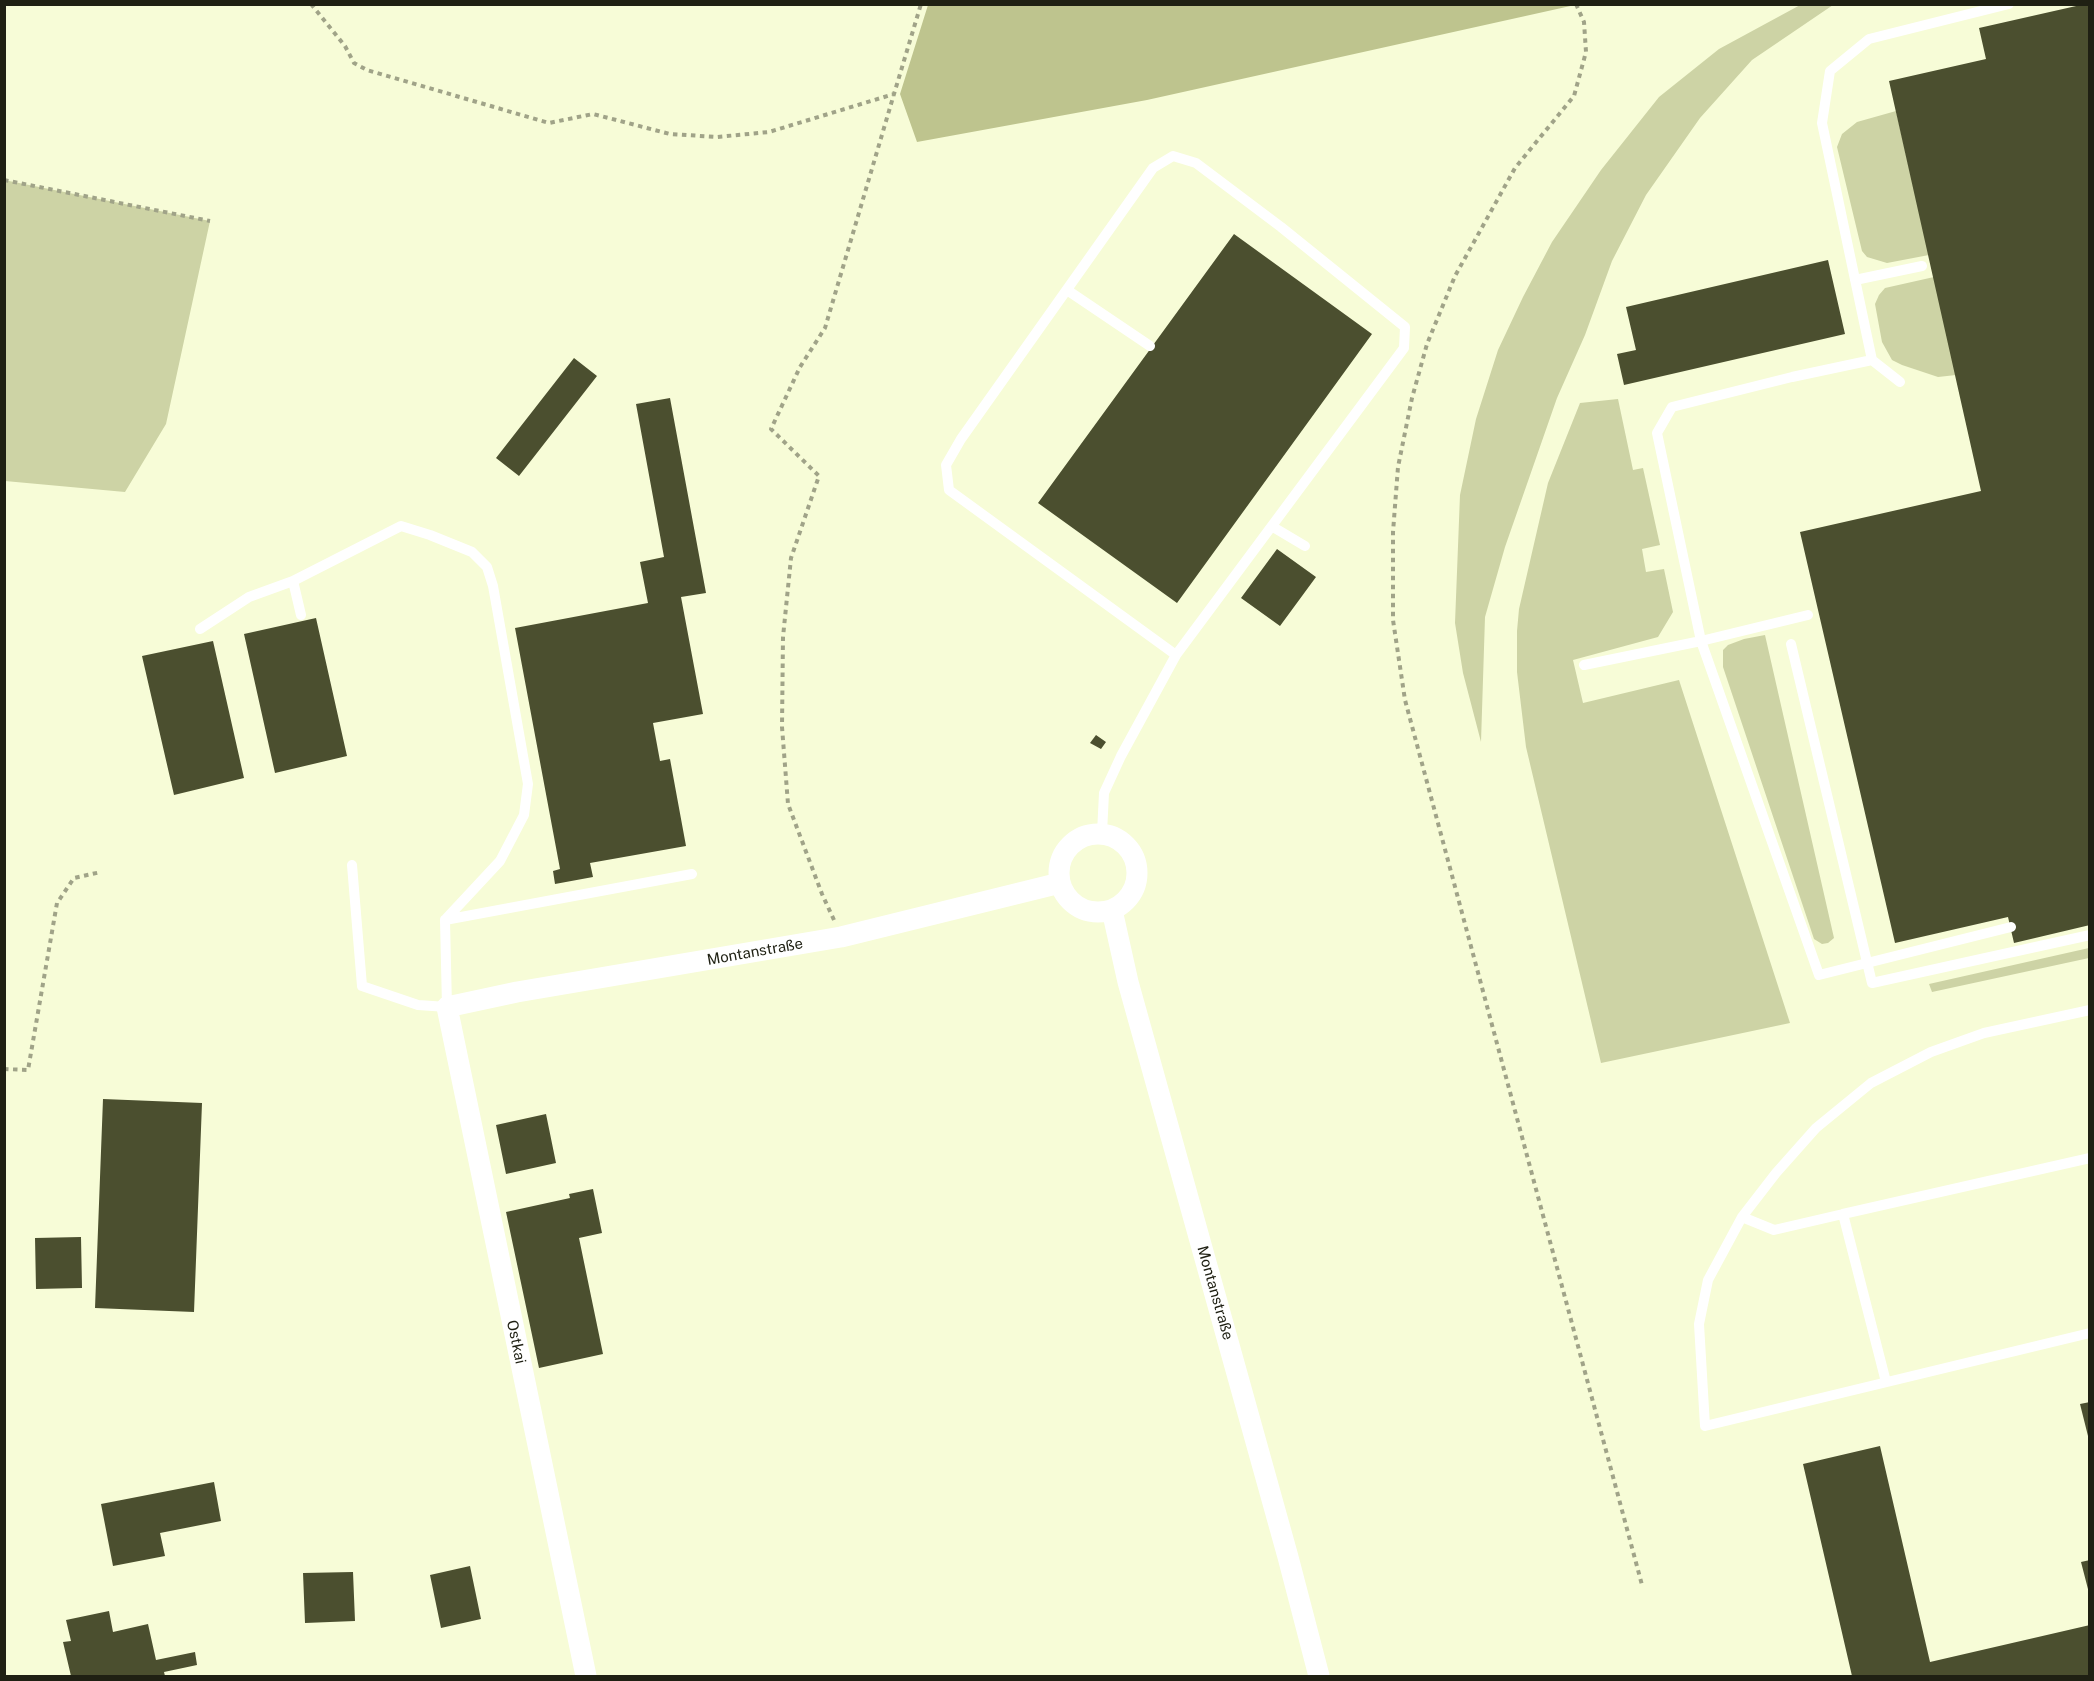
<!DOCTYPE html>
<html>
<head>
<meta charset="utf-8">
<style>
	body { margin:0 }
	#map { position:relative; width:2094px; height:1681px; overflow:hidden; background:#f7fcd7; font-family:"Public Sans",sans-serif }
	canvas { display:block }
	.frame { position:absolute; inset:0; border:6px solid #1f2013; pointer-events:none }
</style>
</head>
<body>
<div id="map">
<canvas width="2094" height="1681"></canvas>
<div class="frame"></div>
</div>
<script>
const ctx = document.querySelector('canvas').getContext('2d');
ctx.lineJoin = 'round';
function fill(path, color) { ctx.fillStyle = color; ctx.fill(path, 'evenodd'); }
const poly = rows => new Path2D(rows.map(r => 'M' + r).join(''));
function strokePath(path, color, width, dash) { ctx.strokeStyle = color; ctx.lineWidth = width; ctx.lineCap = dash ? 'butt' : 'round'; ctx.setLineDash(dash || []); ctx.stroke(path); }
function label(font, color, halo, rows, align = 'center') {
  ctx.font = font + ' "Public Sans",sans-serif'; ctx.lineWidth = 6; ctx.setLineDash([]); ctx.textBaseline = 'middle'; ctx.strokeStyle = halo; ctx.fillStyle = color; for (const [text, x, y, turn = 0] of rows) {
    ctx.save(); ctx.translate(x, y); ctx.rotate((+turn || 0) * Math.PI / 180); ctx.textAlign = isNaN(turn) ? turn : align; if (halo) ctx.strokeText(text, 0, 0); ctx.fillText(text, 0, 0); ctx.restore();
  }
}
fill(poly([
	[1802,4,1833,5,1752,60,1700,118,1646,195,1612,261,1585,335,1557,398,1505,547,1485,617,1481,742,1463,673,1455,623,1460,495,1476,419,1498,350,1523,297,1552,242,1601,170,1659,97,1719,49],
	[1896,111,1929,255,1887,263,1867,257,1862,251,1837,147,1842,134,1857,122],
	[4,180,210,221,166,424,125,492,5,481],
	[1934,277,1956,375,1938,377,1902,365,1892,360,1882,342,1875,304,1879,295,1885,288],
	[1618,399,1633,470,1643,468,1660,545,1642,549,1646,572,1664,569,1673,612,1658,637,1573,660,1583,703,1679,680,1790,1023,1601,1063,1526,747,1517,672,1517,631,1519,609,1548,483,1580,403],
	[1765,635,1834,938,1828,943,1822,944,1814,939,1723,667,1723,650,1728,645,1744,639],
	[2089,948,2089,958,1932,992,1929,984]
]), '#cdd3a5');
fill(poly([
	[928,5,928,4,1575,5,1147,100,917,142,900,94]
]), '#bec48e');
fill(poly([
	[2085,4,2090,4,2090,925,2014,943,2008,917,1895,943,1800,532,1981,491,1889,81,1986,59,1979,28],
	[1234,234,1372,334,1177,603,1038,503],
	[1828,260,1845,334,1624,385,1617,354,1636,350,1626,307],
	[574,358,597,376,519,476,496,458],
	[670,398,706,593,681,597,703,714,653,723,660,761,670,759,686,846,590,863,593,877,555,884,553,871,560,869,515,628,648,603,640,562,664,557,636,404],
	[1277,549,1316,577,1280,626,1241,598],
	[316,618,347,756,275,773,244,634],
	[213,641,244,778,174,795,142,656],
	[1096,735,1106,742,1101,749,1090,743],
	[103,1099,202,1103,194,1312,95,1308],
	[546,1114,556,1163,506,1174,496,1125],
	[593,1189,602,1233,579,1238,603,1354,539,1368,506,1212,570,1198,569,1194],
	[81,1237,82,1288,36,1289,35,1238],
	[2090,1402,2090,1440,2089,1440,2080,1404],
	[1880,1446,1930,1662,2090,1625,2090,1676,1852,1676,1803,1464],
	[214,1482,221,1521,160,1533,165,1556,113,1566,101,1504],
	[2090,1560,2090,1593,2089,1593,2081,1562],
	[470,1566,481,1619,441,1628,430,1575],
	[353,1572,355,1621,305,1623,303,1573],
	[109,1611,113,1632,148,1624,156,1660,195,1652,197,1665,164,1672,165,1676,71,1676,63,1642,71,1641,66,1620]
]), '#4b4f2f');
strokePath(poly([
	[311,4,345,46,354,63,367,70,549,123,593,114,670,134,717,137,769,132,894,94,921,4],
	[1576,4,1584,22,1586,52,1574,96,1515,168,1455,276,1427,344,1412,398,1398,467,1393,532,1393,620,1405,700,1642,1585],
	[4,180,210,221],
	[834,920,822,894,788,804,782,727,783,637,791,558,819,476,771,429,800,367,825,328,894,94],
	[4,1069,28,1070,57,903,74,878,101,872]
]), '#a0a388', 4, [4.5, 4.5]);
strokePath(poly([
	[1855,280,1922,266],
	[1067,290,1150,346],
	[1872,360,1792,377,1672,407,1657,433,1701,641,1819,975,2011,927],
	[1900,382,1872,360,1822,123,1830,71,1869,39,2009,4],
	[1273,527,1305,546],
	[301,615,293,581,401,526,430,535,472,552,487,567,493,586,528,784,524,815,500,861,445,920],
	[200,629,249,597,293,581],
	[1791,644,1872,983,2090,935],
	[1584,665,1701,641,1808,615],
	[1102,833,1104,793,1121,756,1176,655,1404,348,1405,327,1281,227,1196,163,1173,156,1153,168,961,439,946,465,949,490,1176,655],
	[352,865,362,986,418,1005,447,1007,445,920,692,874],
	[2090,1010,1984,1033,1931,1052,1871,1083,1816,1128,1776,1173,1742,1217,1708,1280,1699,1324,1705,1426,2090,1333],
	[1843,1214,2090,1158],
	[1742,1217,1774,1230,1843,1214,1886,1382]
]), '#fff', 10);
strokePath(poly([
	'1059 873a39 39 0 1 1 78 0a39 39 0 1 1-78 0Z',
	[1112,910,1128,982,1288,1557,1319,1676],
	[586,1676,447,1007,517,992,841,937,1060,883]
]), '#fff', 21);
label('15px', '#1f2013', '#fff', [
	["Montanstraße",755,952,-10],
	["Montanstraße",1215,1293,74],
	["Ostkai",516,1342,78]
]);
</script>
</body>
</html>
